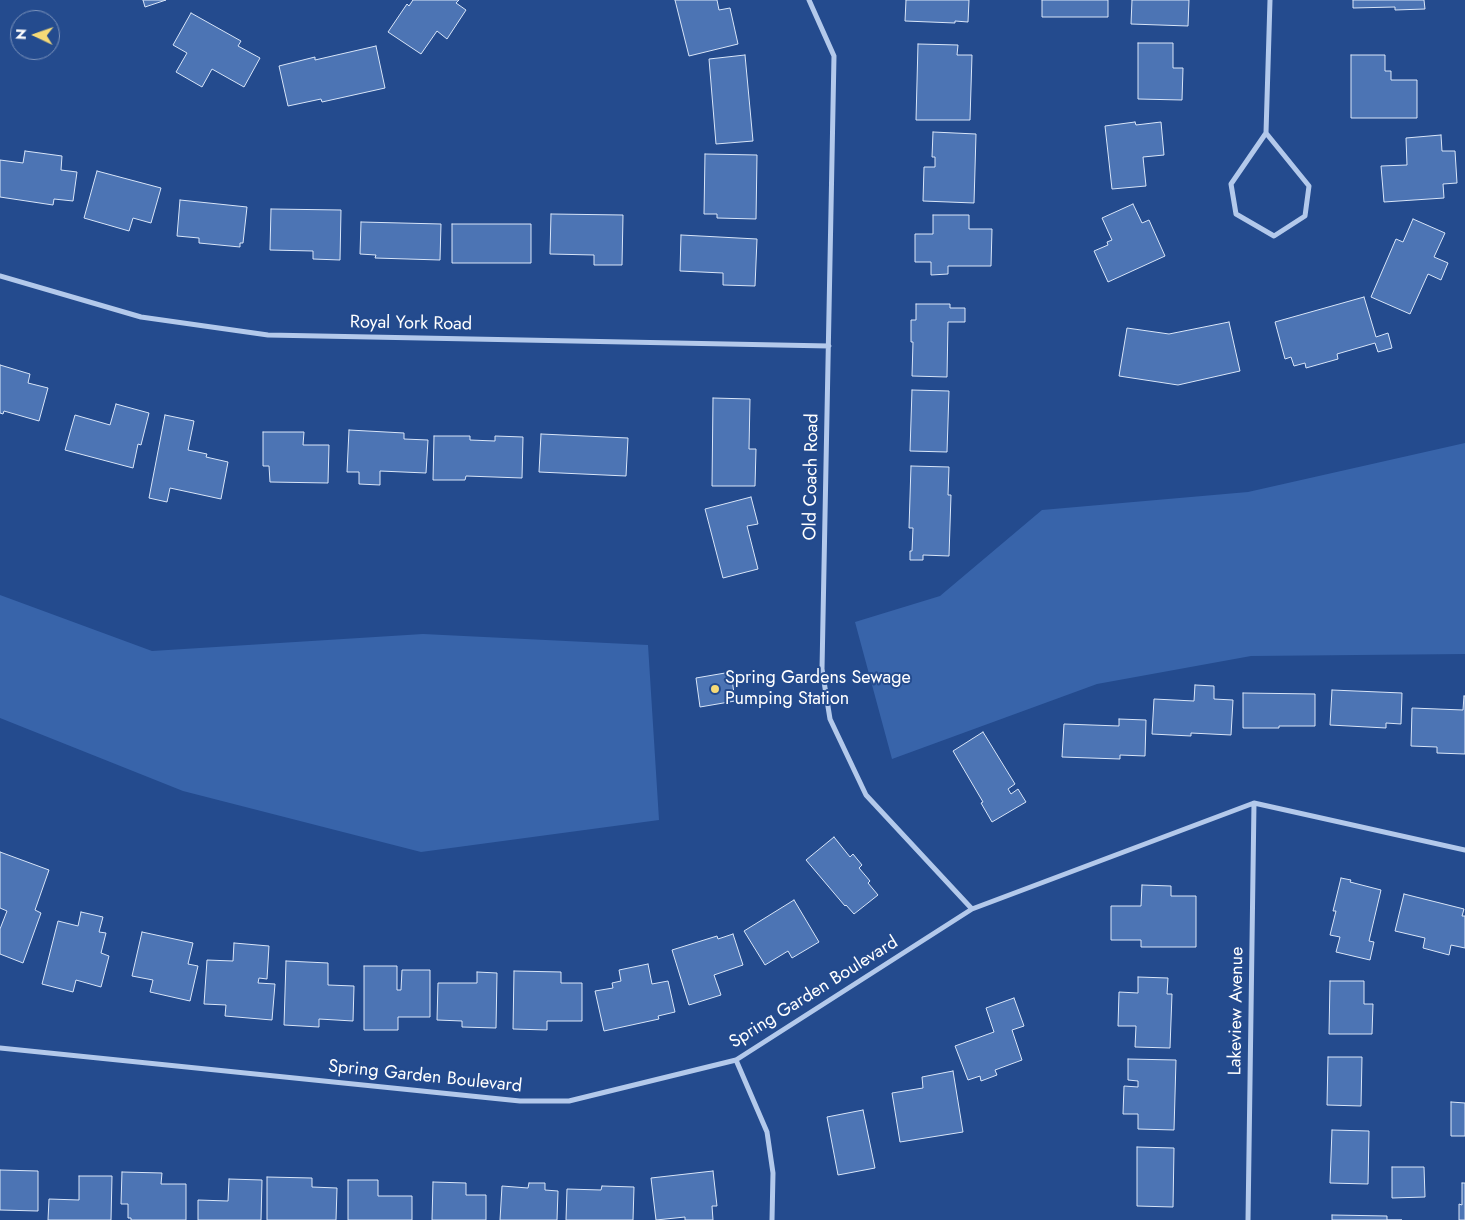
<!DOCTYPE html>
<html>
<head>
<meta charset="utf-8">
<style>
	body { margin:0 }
	#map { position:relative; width:1465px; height:1220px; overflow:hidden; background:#244b8e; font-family:Jost,sans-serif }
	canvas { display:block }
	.north { position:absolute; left:10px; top:10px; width:50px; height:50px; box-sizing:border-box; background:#244b8e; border:1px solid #7c93bb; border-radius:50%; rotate:273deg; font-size:14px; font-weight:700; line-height:20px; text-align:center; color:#fff }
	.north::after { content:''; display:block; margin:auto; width:18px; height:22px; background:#f6da77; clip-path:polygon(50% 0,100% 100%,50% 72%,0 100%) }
</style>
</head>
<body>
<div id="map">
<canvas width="1465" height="1220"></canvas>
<div class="north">N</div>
</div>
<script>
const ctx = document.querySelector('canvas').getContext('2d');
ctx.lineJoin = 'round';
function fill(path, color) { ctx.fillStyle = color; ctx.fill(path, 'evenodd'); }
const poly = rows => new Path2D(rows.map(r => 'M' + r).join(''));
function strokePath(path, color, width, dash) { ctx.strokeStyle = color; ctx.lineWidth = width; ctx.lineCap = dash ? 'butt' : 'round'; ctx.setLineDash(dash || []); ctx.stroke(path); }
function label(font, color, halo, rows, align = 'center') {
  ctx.font = font + ' Jost,sans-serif'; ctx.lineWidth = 4; ctx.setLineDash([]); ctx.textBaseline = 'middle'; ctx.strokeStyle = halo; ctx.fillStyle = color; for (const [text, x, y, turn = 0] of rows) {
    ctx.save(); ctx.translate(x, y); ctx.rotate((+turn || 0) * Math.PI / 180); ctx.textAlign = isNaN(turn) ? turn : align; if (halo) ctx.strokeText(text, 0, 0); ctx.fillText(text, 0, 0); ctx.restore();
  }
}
fill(poly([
	[1465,443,1465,654,1251,656,1097,684,892,759,855,622,940,596,1042,510,1248,492],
	[0,595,152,651,423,634,648,645,659,820,421,852,183,791,0,718]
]), '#3864aa');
const building = poly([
	[143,0,166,0,145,7,143,0],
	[413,0,459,0,456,3,466,10,447,39,437,31,421,54,388,32,407,4,409,6,413,0],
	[675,0,717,0,719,10,730,8,738,44,689,56,675,0],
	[906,0,969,0,968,22,955,21,955,23,905,21,906,0],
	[1042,0,1108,0,1108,17,1042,17,1042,0],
	[1132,0,1189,0,1188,26,1131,24,1132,0],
	[1353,0,1424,0,1425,9,1395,10,1395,7,1353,8,1353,0],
	[191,13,241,41,238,46,260,58,244,87,212,69,202,87,176,72,187,53,173,45,191,13],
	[1138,43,1173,43,1173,68,1183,68,1182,100,1138,99,1138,43],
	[918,44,958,45,957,55,972,55,970,120,916,120,918,44],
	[376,46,385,88,322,102,321,99,288,106,279,66,315,57,315,60,376,46],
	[745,55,753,141,716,144,709,59,745,55],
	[1351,55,1385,55,1385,71,1391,71,1391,80,1417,80,1417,118,1351,118,1351,55],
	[1135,122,1136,125,1161,122,1164,155,1143,157,1146,186,1112,189,1105,126,1135,122],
	[933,132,976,134,974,203,923,201,924,167,935,167,935,157,932,157,933,132],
	[1441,135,1442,151,1455,151,1457,183,1443,184,1444,198,1384,202,1381,166,1407,165,1406,138,1441,135],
	[25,151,62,156,61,170,77,172,73,201,54,199,53,205,0,197,0,160,23,163,25,151],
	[705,154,757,155,756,219,717,218,717,214,704,214,705,154],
	[97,171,161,188,151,223,133,218,129,231,84,218,97,171],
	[180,200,247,207,243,243,240,243,240,247,199,243,199,238,177,236,180,200],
	[1133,204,1142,223,1149,220,1165,256,1108,282,1094,251,1108,245,1107,242,1112,240,1102,218,1133,204],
	[271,209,341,210,340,260,313,259,313,251,270,250,271,209],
	[551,214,623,215,622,265,594,265,594,255,550,254,551,214],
	[933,215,969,215,969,229,992,229,991,266,948,266,948,274,931,275,931,262,915,262,915,234,933,234,933,215],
	[1413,219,1445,233,1434,257,1448,263,1441,280,1428,274,1410,314,1371,297,1396,239,1403,242,1413,219],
	[361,222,441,224,440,260,375,258,376,255,360,254,361,222],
	[452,224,531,224,531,263,452,263,452,224],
	[681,235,757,239,755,286,723,285,723,273,680,271,681,235],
	[1364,297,1376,337,1388,333,1392,348,1378,352,1375,343,1337,354,1338,359,1306,368,1305,363,1294,366,1291,357,1285,359,1275,322,1364,297],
	[916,304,950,304,950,308,965,308,965,322,948,322,947,377,912,376,913,342,911,342,911,320,916,320,916,304],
	[1229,322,1240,371,1178,385,1119,376,1127,328,1169,334,1229,322],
	[0,365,30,374,28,383,48,388,39,421,4,411,3,414,0,413,0,365],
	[912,390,949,391,947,452,910,451,912,390],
	[713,398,750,399,749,449,756,449,755,486,712,486,713,398],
	[116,404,149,413,141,445,138,444,133,468,65,450,75,415,110,425,116,404],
	[165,415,194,421,188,450,207,454,206,457,228,462,221,499,170,488,167,502,149,498,165,415],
	[349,430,404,433,404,439,428,440,426,473,380,471,380,485,359,484,359,472,347,472,349,430],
	[263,432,304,432,303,445,329,445,328,483,270,482,269,466,263,466,263,432],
	[541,434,628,438,626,476,539,472,541,434],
	[434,436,470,436,470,440,495,441,495,436,523,437,522,478,466,476,465,480,433,480,434,436],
	[911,466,949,467,948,495,951,495,949,556,923,555,923,560,910,560,910,551,912,551,913,528,909,528,911,466],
	[751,497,758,524,747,526,758,569,723,578,705,509,751,497],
	[731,672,735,701,700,707,696,678,731,672],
	[1195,685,1214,686,1214,699,1233,700,1231,735,1191,733,1191,736,1152,734,1154,699,1194,701,1195,685],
	[1332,690,1402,693,1401,724,1386,723,1386,728,1330,725,1332,690],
	[1243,693,1315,694,1315,726,1279,726,1279,728,1243,728,1243,693],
	[1464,696,1465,696,1465,754,1437,753,1437,747,1411,746,1412,708,1463,710,1464,696],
	[1119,719,1146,720,1145,756,1120,755,1120,759,1062,757,1064,724,1119,726,1119,719],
	[983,732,1015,784,1008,789,1011,794,1018,789,1026,802,992,822,981,803,983,802,953,751,983,732],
	[834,837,850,857,853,854,862,865,859,868,870,881,868,883,878,895,854,914,846,905,845,906,806,860,834,837],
	[0,852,49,870,35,910,41,913,23,963,0,954,0,929,7,911,0,908,0,852],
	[1341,878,1351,880,1350,882,1381,890,1369,941,1374,942,1370,960,1336,952,1340,937,1330,935,1336,911,1333,911,1341,878],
	[1142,885,1171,886,1171,896,1196,896,1196,947,1141,947,1141,940,1111,940,1111,906,1141,906,1142,885],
	[1404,894,1464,909,1462,916,1465,916,1465,948,1451,945,1449,955,1423,948,1425,938,1395,931,1404,894],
	[794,900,819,942,792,958,788,951,765,965,744,931,794,900],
	[81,912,103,917,99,932,106,933,101,953,109,956,101,987,76,980,73,992,42,984,58,921,78,926,81,912],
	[142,932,193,943,188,964,198,966,190,1001,150,992,153,980,132,976,142,932],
	[733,934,743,965,714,975,721,995,689,1005,672,950,717,936,718,939,733,934],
	[234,943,269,946,267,979,259,978,258,983,275,984,272,1020,225,1016,226,1005,204,1004,207,960,233,961,234,943],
	[286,961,328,963,328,985,354,986,353,1021,319,1019,319,1027,284,1025,286,961],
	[648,964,652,984,668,981,675,1012,658,1016,659,1019,604,1031,595,991,613,988,612,983,621,981,619,970,648,964],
	[364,966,397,966,397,990,401,990,402,970,430,970,430,1017,398,1017,398,1030,364,1030,364,966],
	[514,971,561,972,561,983,582,983,582,1021,547,1021,547,1030,513,1029,514,971],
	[477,972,497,973,496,1028,462,1027,462,1021,437,1020,438,983,477,983,477,972],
	[1138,977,1168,978,1167,994,1172,994,1170,1048,1135,1047,1136,1026,1118,1026,1119,992,1138,993,1138,977],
	[1330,981,1364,981,1364,1004,1373,1004,1372,1034,1329,1034,1330,981],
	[1014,998,1024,1026,1012,1030,1022,1060,995,1070,997,1075,981,1081,980,1076,968,1080,955,1046,994,1032,986,1008,1014,998],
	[1328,1057,1362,1057,1361,1106,1327,1105,1328,1057],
	[1128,1059,1176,1060,1174,1130,1138,1129,1138,1114,1123,1114,1124,1086,1138,1087,1138,1081,1128,1080,1128,1059],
	[953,1071,963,1132,900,1142,892,1093,923,1088,922,1077,953,1071],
	[1451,1102,1465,1103,1465,1136,1451,1136,1451,1102],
	[863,1110,875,1168,838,1175,827,1117,863,1110],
	[1332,1130,1369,1131,1368,1184,1330,1183,1332,1130],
	[1137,1147,1174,1148,1173,1207,1137,1206,1137,1147],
	[1392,1167,1424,1167,1425,1197,1392,1198,1392,1167],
	[0,1170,38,1171,38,1211,0,1210,0,1170],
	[713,1171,717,1206,712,1206,713,1220,685,1220,685,1217,656,1220,651,1178,713,1171],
	[122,1172,162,1173,161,1184,186,1184,186,1220,131,1220,131,1218,128,1218,128,1204,121,1204,122,1172],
	[79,1176,112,1176,111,1220,48,1220,49,1199,79,1200,79,1176],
	[267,1177,312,1178,312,1187,337,1188,336,1220,267,1220,267,1177],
	[229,1179,262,1180,261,1220,198,1220,198,1200,228,1201,229,1179],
	[348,1180,378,1180,378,1196,412,1196,412,1220,348,1220,348,1180],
	[433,1182,466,1183,466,1195,486,1195,486,1220,432,1220,433,1182],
	[529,1183,545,1183,545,1190,558,1191,557,1220,500,1220,502,1186,528,1188,529,1183],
	[1462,1183,1465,1183,1465,1220,1459,1220,1459,1204,1462,1205,1462,1183],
	[602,1186,634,1187,633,1220,566,1220,567,1189,601,1190,602,1186],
	[1332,1215,1387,1216,1387,1220,1402,1220,1332,1220,1332,1215]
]);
fill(building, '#4c74b4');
strokePath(building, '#d8e5f8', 1);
strokePath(poly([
	[809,0,834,56,822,669,830,719,866,795,972,909],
	[1266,133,1309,186,1305,216,1274,236,1236,214,1231,184,1266,133,1270,0],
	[0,276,141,317,268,335,829,346],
	[0,1048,520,1101,569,1101,736,1060,972,909,1254,803,1465,850],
	[736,1060,767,1132,773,1173,772,1220],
	[1248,1220,1254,803]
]), '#b3c9eb', 5);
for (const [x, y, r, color] of [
	[715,689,5,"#f6da77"]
]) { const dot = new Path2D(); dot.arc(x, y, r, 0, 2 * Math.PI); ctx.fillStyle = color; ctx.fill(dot); strokePath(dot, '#244b8e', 2); }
label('18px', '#fff', '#244b8e', [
	["Royal York Road",411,324,1],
	["Old Coach Road",812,477,-89],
	["Spring Garden Boulevard",814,993,-32],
	["Lakeview Avenue",1237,1011,-89],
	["Spring Garden Boulevard",425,1077,6]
]);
label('18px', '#fff', '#244b8e', [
	["Spring Gardens Sewage",725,679],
	["Pumping Station",725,700]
], 'left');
</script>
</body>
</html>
